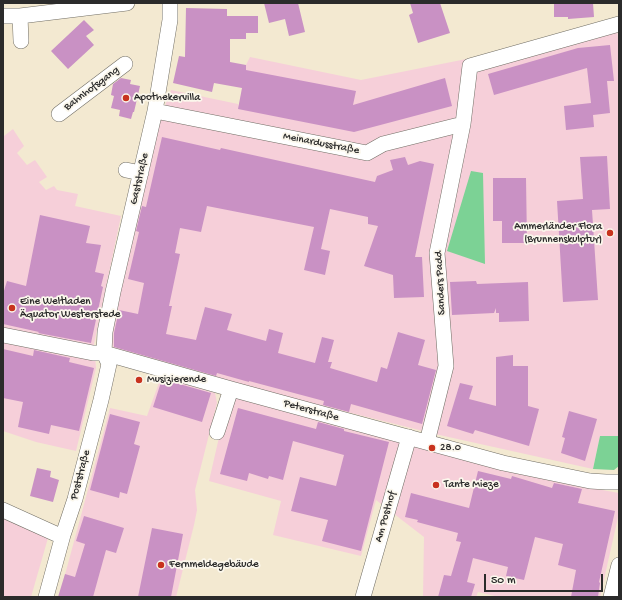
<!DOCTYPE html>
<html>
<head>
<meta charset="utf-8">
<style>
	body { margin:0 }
	#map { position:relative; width:622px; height:600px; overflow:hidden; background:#f3e9d1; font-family:"Gochi Hand",sans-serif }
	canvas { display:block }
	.frame { position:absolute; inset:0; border:4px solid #2b2b2b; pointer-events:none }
	.scale { position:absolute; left:484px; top:574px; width:119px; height:18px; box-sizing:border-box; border:2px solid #2b2b2b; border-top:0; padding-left:5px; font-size:12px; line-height:14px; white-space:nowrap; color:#2b2b2b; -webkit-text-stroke:3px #fbf7ec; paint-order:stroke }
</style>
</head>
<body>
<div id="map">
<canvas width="622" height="600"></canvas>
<div class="frame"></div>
<div class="scale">50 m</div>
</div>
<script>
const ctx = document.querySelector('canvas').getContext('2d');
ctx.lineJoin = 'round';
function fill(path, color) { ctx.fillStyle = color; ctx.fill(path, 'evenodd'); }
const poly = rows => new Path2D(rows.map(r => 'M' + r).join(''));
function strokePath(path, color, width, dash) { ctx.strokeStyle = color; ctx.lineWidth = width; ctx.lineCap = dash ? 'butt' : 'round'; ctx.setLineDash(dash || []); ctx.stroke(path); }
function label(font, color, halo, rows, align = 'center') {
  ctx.font = font + ' "Gochi Hand",sans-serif'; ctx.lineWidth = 3.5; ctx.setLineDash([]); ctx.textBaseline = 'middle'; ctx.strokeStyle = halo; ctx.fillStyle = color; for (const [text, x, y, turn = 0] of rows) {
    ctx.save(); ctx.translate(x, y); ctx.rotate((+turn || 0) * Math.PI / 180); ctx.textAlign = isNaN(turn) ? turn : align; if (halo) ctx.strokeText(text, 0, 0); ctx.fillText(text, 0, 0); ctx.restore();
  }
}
fill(poly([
	[617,29,619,47,619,436,600,436,593,469,435,434,251,388,114,349,110,340,111,332,154,134,171,90,238,104,239,107,246,65,250,57,361,80],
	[13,129,24,146,17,153,27,165,35,160,47,177,39,182,46,190,54,186,57,190,78,194,75,206,121,216,94,344,96,368,76,451,36,442,3,431,3,135,4,136],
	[161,377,215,393,217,403,195,490,197,510,194,525,176,597,59,597,110,408,147,416],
	[233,396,475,463,552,481,619,493,619,513,600,597,499,597,478,592,476,597,423,597,424,537,376,500,361,556,273,535,281,501,209,481,220,433],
	[3,514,48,538,31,597,3,597]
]), '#f6cfd9');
fill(poly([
	[471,171,483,173,485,264,447,251],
	[600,436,619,436,619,466,614,470,593,469]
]), '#7cd295');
fill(poly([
	[264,3,298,3,305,32,289,36,285,19,269,23],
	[410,3,440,3,450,33,418,43,409,15,413,13],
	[554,3,593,3,594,17,568,19,568,17,554,17],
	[186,8,227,9,227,16,258,16,258,33,246,33,246,39,230,39,230,62,246,65,246,70,356,91,353,105,445,78,452,106,354,132,238,109,242,88,214,83,212,92,173,83,179,56,185,57],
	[84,20,94,30,86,36,94,45,68,69,51,51],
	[610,45,614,81,607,81,610,113,593,115,594,127,566,130,564,106,591,103,587,68,494,95,488,74,578,48],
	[121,78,131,80,130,84,140,86,134,112,133,112,131,119,119,116,120,110,111,108,114,96,111,95,113,84],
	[162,137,220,150,221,148,375,182,377,176,393,170,390,160,405,157,408,165,420,161,434,164,415,257,422,257,424,297,394,298,393,275,364,266,378,226,368,224,368,217,330,209,321,249,330,251,325,275,304,270,314,227,207,206,201,232,180,228,175,253,180,254,169,306,172,306,166,334,196,340,205,307,232,314,227,330,266,341,269,329,283,333,278,353,315,363,322,337,334,340,328,362,332,362,330,368,377,382,381,367,387,369,398,332,425,340,418,365,436,370,422,424,351,404,349,412,323,405,324,401,249,381,249,382,217,373,216,376,114,347,114,333,119,310,138,314,144,283,128,279,139,232,136,231,142,206,146,207],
	[607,156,610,209,592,210,598,300,563,302,557,201,583,199,580,157],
	[493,178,526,178,527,243,502,243,502,221,493,221],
	[40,215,90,226,86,243,101,245,95,272,104,274,101,286,103,287,91,343,38,333,39,332,3,324,3,294,7,281,26,286],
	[476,281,477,284,528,282,529,321,499,322,499,313,496,313,496,308,494,313,452,315,450,282],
	[3,349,33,356,34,350,70,358,69,362,94,368,79,431,51,425,49,434,18,427,23,402,3,398],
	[513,355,513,366,528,366,528,406,539,409,529,446,475,430,473,434,447,426,460,383,473,386,469,399,496,406,496,357],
	[162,379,211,393,202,422,153,407],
	[238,408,316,429,318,422,344,429,344,431,389,442,361,551,322,541,328,520,291,511,300,477,336,486,344,455,293,441,283,480,269,476,268,479,249,473,247,481,220,474],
	[569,411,597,419,585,461,561,453,565,438,562,437],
	[110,414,140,422,134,444,140,446,127,494,120,492,119,498,90,490],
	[37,468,51,471,50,477,59,480,53,502,30,496],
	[478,471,511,479,512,476,552,488,554,483,582,489,578,503,615,511,599,582,600,583,598,597,571,597,576,570,558,565,563,544,535,537,524,580,506,576,508,567,473,558,467,582,475,584,471,597,438,597,444,575,451,576,461,542,456,541,458,533,417,522,418,520,405,517,411,493,469,508],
	[84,516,124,528,116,553,106,550,93,597,58,597,65,574,75,577,85,544,76,541],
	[152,528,183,534,171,597,138,597]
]), '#c991c4');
const street = poly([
	[3,16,20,16,127,3],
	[20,16,21,41],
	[155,111,367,153,383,144,463,124,470,66,619,24],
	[59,114,125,64],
	[126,170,141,173],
	[3,335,93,353,104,353,231,389,503,463,590,481,606,482,619,482],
	[217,432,231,389],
	[427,442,446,366,437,253,463,124],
	[3,510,56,534,63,535],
	[46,597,63,535,75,499,101,400,109,364,104,353,105,332,113,292,155,111,170,20,170,3],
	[363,597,409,437],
	[611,597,619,565]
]);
strokePath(street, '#716e65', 16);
strokePath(street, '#fff', 15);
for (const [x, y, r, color] of [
	[126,98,4,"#c8321e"],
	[610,233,4,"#c8321e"],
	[12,308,4,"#c8321e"],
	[139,380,4,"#c8321e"],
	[432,448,4,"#c8321e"],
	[436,485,4,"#c8321e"],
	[161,565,4,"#c8321e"]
]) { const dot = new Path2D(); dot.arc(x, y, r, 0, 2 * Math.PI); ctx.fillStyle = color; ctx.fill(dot); strokePath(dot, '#fbf7ec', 1.5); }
label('11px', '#2b2b2b', '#fbf7ec', [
	["Bahnhofsgang",92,89,-37],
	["Meinardusstraße",321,144,11],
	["Gaststraße",140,179,-77],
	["Sanders Padd",441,283,-93],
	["Peterstraße",311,411,15],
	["Poststraße",81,475,-75],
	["Am Posthof",386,517,-74]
]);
label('11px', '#2b2b2b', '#fbf7ec', [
	["Apothekervilla",134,98],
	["Ammerländer Flora",602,227,"right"],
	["(Brunnenskulptur)",602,240,"right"],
	["Eine Weltladen",20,302],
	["Äquator Westerstede",20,315],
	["Musizierende",147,380],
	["28.0",440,448],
	["Tante Mieze",444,485],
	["Fernmeldegebäude",169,565]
], 'left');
</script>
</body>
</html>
